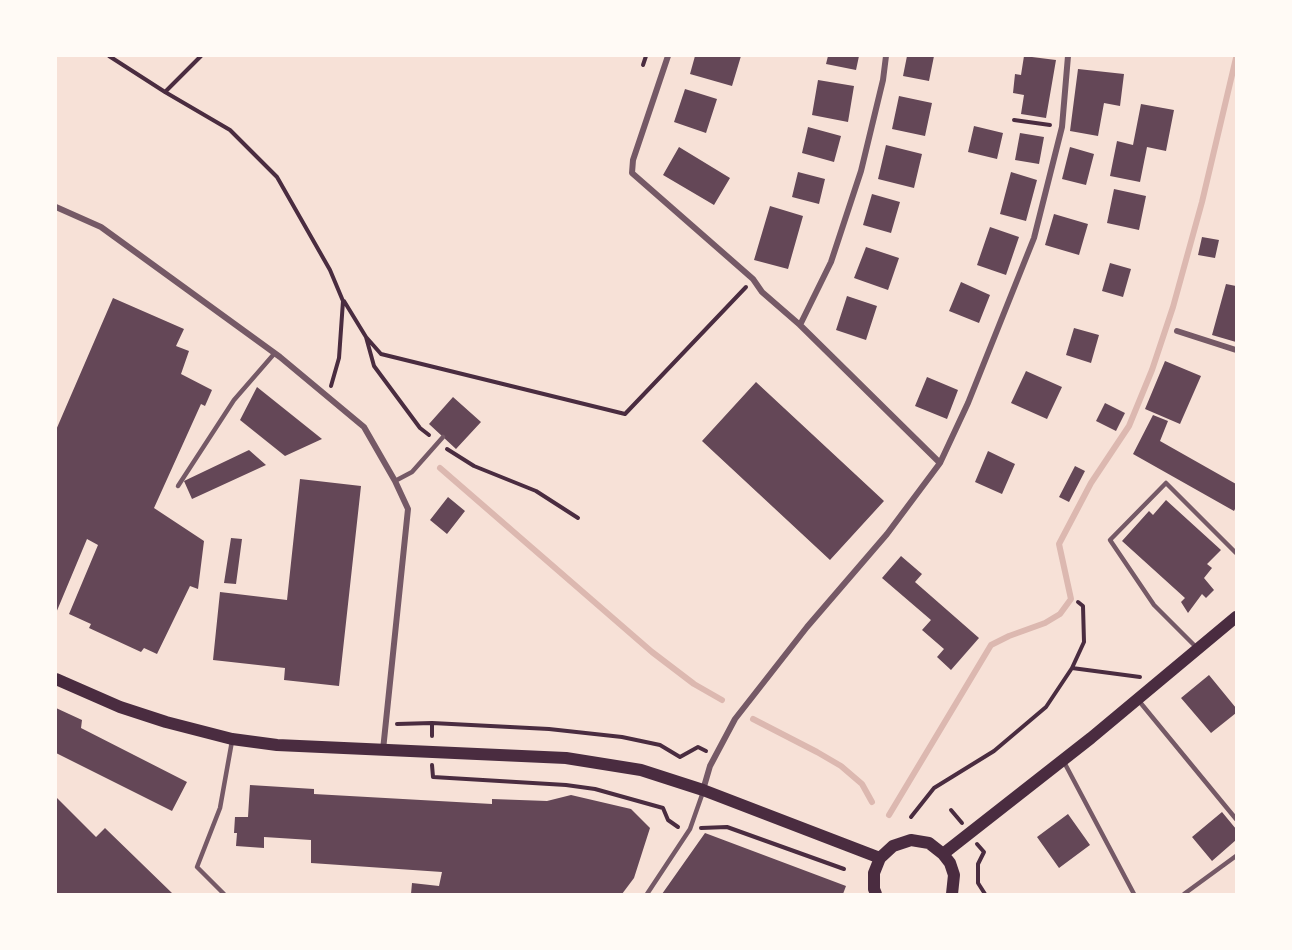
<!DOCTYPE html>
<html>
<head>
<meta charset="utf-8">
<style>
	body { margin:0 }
	#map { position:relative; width:1292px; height:950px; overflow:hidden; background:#f7e1d7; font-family:Arial,sans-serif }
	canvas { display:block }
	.frame { position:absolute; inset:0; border:57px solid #fffaf5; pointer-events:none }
</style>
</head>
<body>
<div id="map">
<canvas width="1292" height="950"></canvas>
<div class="frame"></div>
</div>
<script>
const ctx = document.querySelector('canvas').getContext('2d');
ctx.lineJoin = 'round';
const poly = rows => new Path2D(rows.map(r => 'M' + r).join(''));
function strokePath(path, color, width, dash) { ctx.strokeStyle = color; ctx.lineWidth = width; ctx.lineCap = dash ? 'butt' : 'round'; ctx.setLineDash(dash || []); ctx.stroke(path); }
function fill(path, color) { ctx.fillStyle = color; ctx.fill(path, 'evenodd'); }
strokePath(poly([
	[440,468,652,652,694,684,722,700],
	[753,719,817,752,841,766,862,784,872,802],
	[889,815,991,645,1009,636,1045,623,1060,614,1071,599,1059,544,1091,483,1129,426,1152,370,1173,307,1202,202,1236,58]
]), '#dcb8b0', 6);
fill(poly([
	[695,56,741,56,732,86,690,74],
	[828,56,859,56,856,70,826,64],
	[907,56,934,56,929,81,903,76],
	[1024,56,1056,60,1046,118,1021,114,1024,95,1013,93,1015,74,1021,75],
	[1078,69,1124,74,1120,106,1104,103,1098,136,1070,131],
	[818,80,854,86,848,122,812,115],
	[685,89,717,99,706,133,674,122],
	[899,96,932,103,925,136,892,129],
	[1141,104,1174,110,1166,151,1147,147,1140,182,1110,176,1117,141,1133,145],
	[974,126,1003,133,997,159,968,152],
	[808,127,841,136,834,162,802,153],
	[1020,133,1044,137,1039,164,1015,160],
	[886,145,922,154,914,188,878,179],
	[679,147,730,178,714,205,663,175],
	[1070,147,1094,154,1086,185,1062,179],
	[798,172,825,179,819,204,792,197],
	[1011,172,1037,180,1026,221,1000,214],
	[1114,189,1146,196,1139,230,1107,223],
	[872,194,900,202,891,233,863,225],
	[770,206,803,216,788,269,754,260],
	[1054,214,1088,224,1079,255,1045,245],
	[990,227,1019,237,1006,275,977,265],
	[1202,237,1219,240,1215,258,1198,255],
	[866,247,899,258,888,290,854,278],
	[1110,263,1131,269,1123,297,1102,291],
	[961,282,990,295,979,323,949,311],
	[1226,284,1236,286,1236,342,1212,335],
	[847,296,877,306,866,340,836,330],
	[113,298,184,329,176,346,189,351,181,374,212,390,205,406,201,404,154,508,204,541,198,589,190,586,157,654,144,648,141,652,89,628,91,624,69,614,98,545,87,539,56,613,56,430],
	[1074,328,1099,335,1091,363,1066,355],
	[1165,361,1201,376,1180,424,1145,409],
	[1026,371,1062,387,1047,419,1011,403],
	[927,377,958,390,947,419,915,406],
	[756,382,884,501,830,560,702,441],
	[257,387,322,439,285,456,240,420],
	[453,397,481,422,456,449,429,424],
	[1105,403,1125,413,1116,431,1096,421],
	[1153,415,1168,421,1160,441,1236,484,1236,507,1234,511,1133,454],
	[249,450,266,465,192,499,184,481],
	[988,451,1015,464,1002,494,975,482],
	[1075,466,1085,471,1069,502,1059,497],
	[300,479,361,486,339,686,284,680,285,668,213,660,220,592,287,600],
	[448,497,465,511,447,534,430,520],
	[1166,500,1221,550,1207,564,1212,568,1204,578,1214,590,1206,598,1202,594,1188,613,1181,602,1185,598,1122,541,1149,511,1153,515],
	[231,538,242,539,236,584,224,583],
	[901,556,922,574,915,582,979,638,951,670,937,657,944,649,922,630,931,620,882,578],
	[1209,675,1236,708,1236,713,1211,733,1181,698],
	[56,708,82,720,81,728,187,782,172,811,56,753],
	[250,785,314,789,314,794,492,804,492,799,547,801,571,795,631,809,650,828,634,878,622,894,411,894,412,883,439,886,442,872,311,863,311,840,264,837,264,848,236,846,237,833,234,833,235,817,248,817],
	[56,797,96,837,105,828,173,894,56,894],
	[1222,812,1236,829,1236,840,1212,861,1192,837],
	[1068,814,1090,845,1059,868,1037,837],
	[705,833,846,886,843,894,662,894]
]), '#644757');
strokePath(poly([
	[109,56,165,92,230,130,277,177,330,270,343,301,339,358,331,386],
	[643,65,646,56],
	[165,92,201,56],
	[1014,120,1050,125],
	[344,301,366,337,374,366,420,428,429,435],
	[366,337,381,354,625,414,746,287],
	[447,449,474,466,536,491,578,518],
	[1072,668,1084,642,1083,606,1078,602],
	[397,724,432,723],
	[432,736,432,723,549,729,622,737,660,745,680,757,698,747,706,751],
	[432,765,433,777,566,785,595,789,663,808,668,820,678,827],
	[951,810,962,823],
	[911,817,934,788,994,751,1046,707,1072,668,1140,677],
	[701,828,727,827,844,869],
	[977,844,984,852,978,864,978,883,985,894]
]), '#4a2c40', 4);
strokePath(poly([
	[395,481,412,472,443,437],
	[178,486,234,400,274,354],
	[1197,648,1154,605,1110,540,1166,483,1236,553],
	[1139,701,1236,819],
	[1064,762,1134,894],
	[224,894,197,867,220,808,232,741],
	[647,894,690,829,703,792],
	[1184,894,1236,856]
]), '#755966', 4.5);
strokePath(poly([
	[668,56,633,160,632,173,753,279,762,292,800,325,940,463],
	[56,207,101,227,280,357,364,427,395,481,408,509,383,750],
	[800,325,831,262,861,171,883,80,886,56],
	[1177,331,1236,350],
	[703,790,710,766,735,719,807,627,887,534,940,463,968,403,1034,238,1062,127,1068,56]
]), '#755966', 6);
strokePath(poly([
	[56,679,120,707,166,722,232,739,277,745,566,758,641,770,703,790,880,858],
	[943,854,1091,738,1236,617],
	[876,894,874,889,874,873,880,858,893,846,911,840,929,843,943,854,950,863,954,875,952,894]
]), '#4a2c40', 12);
</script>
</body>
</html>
